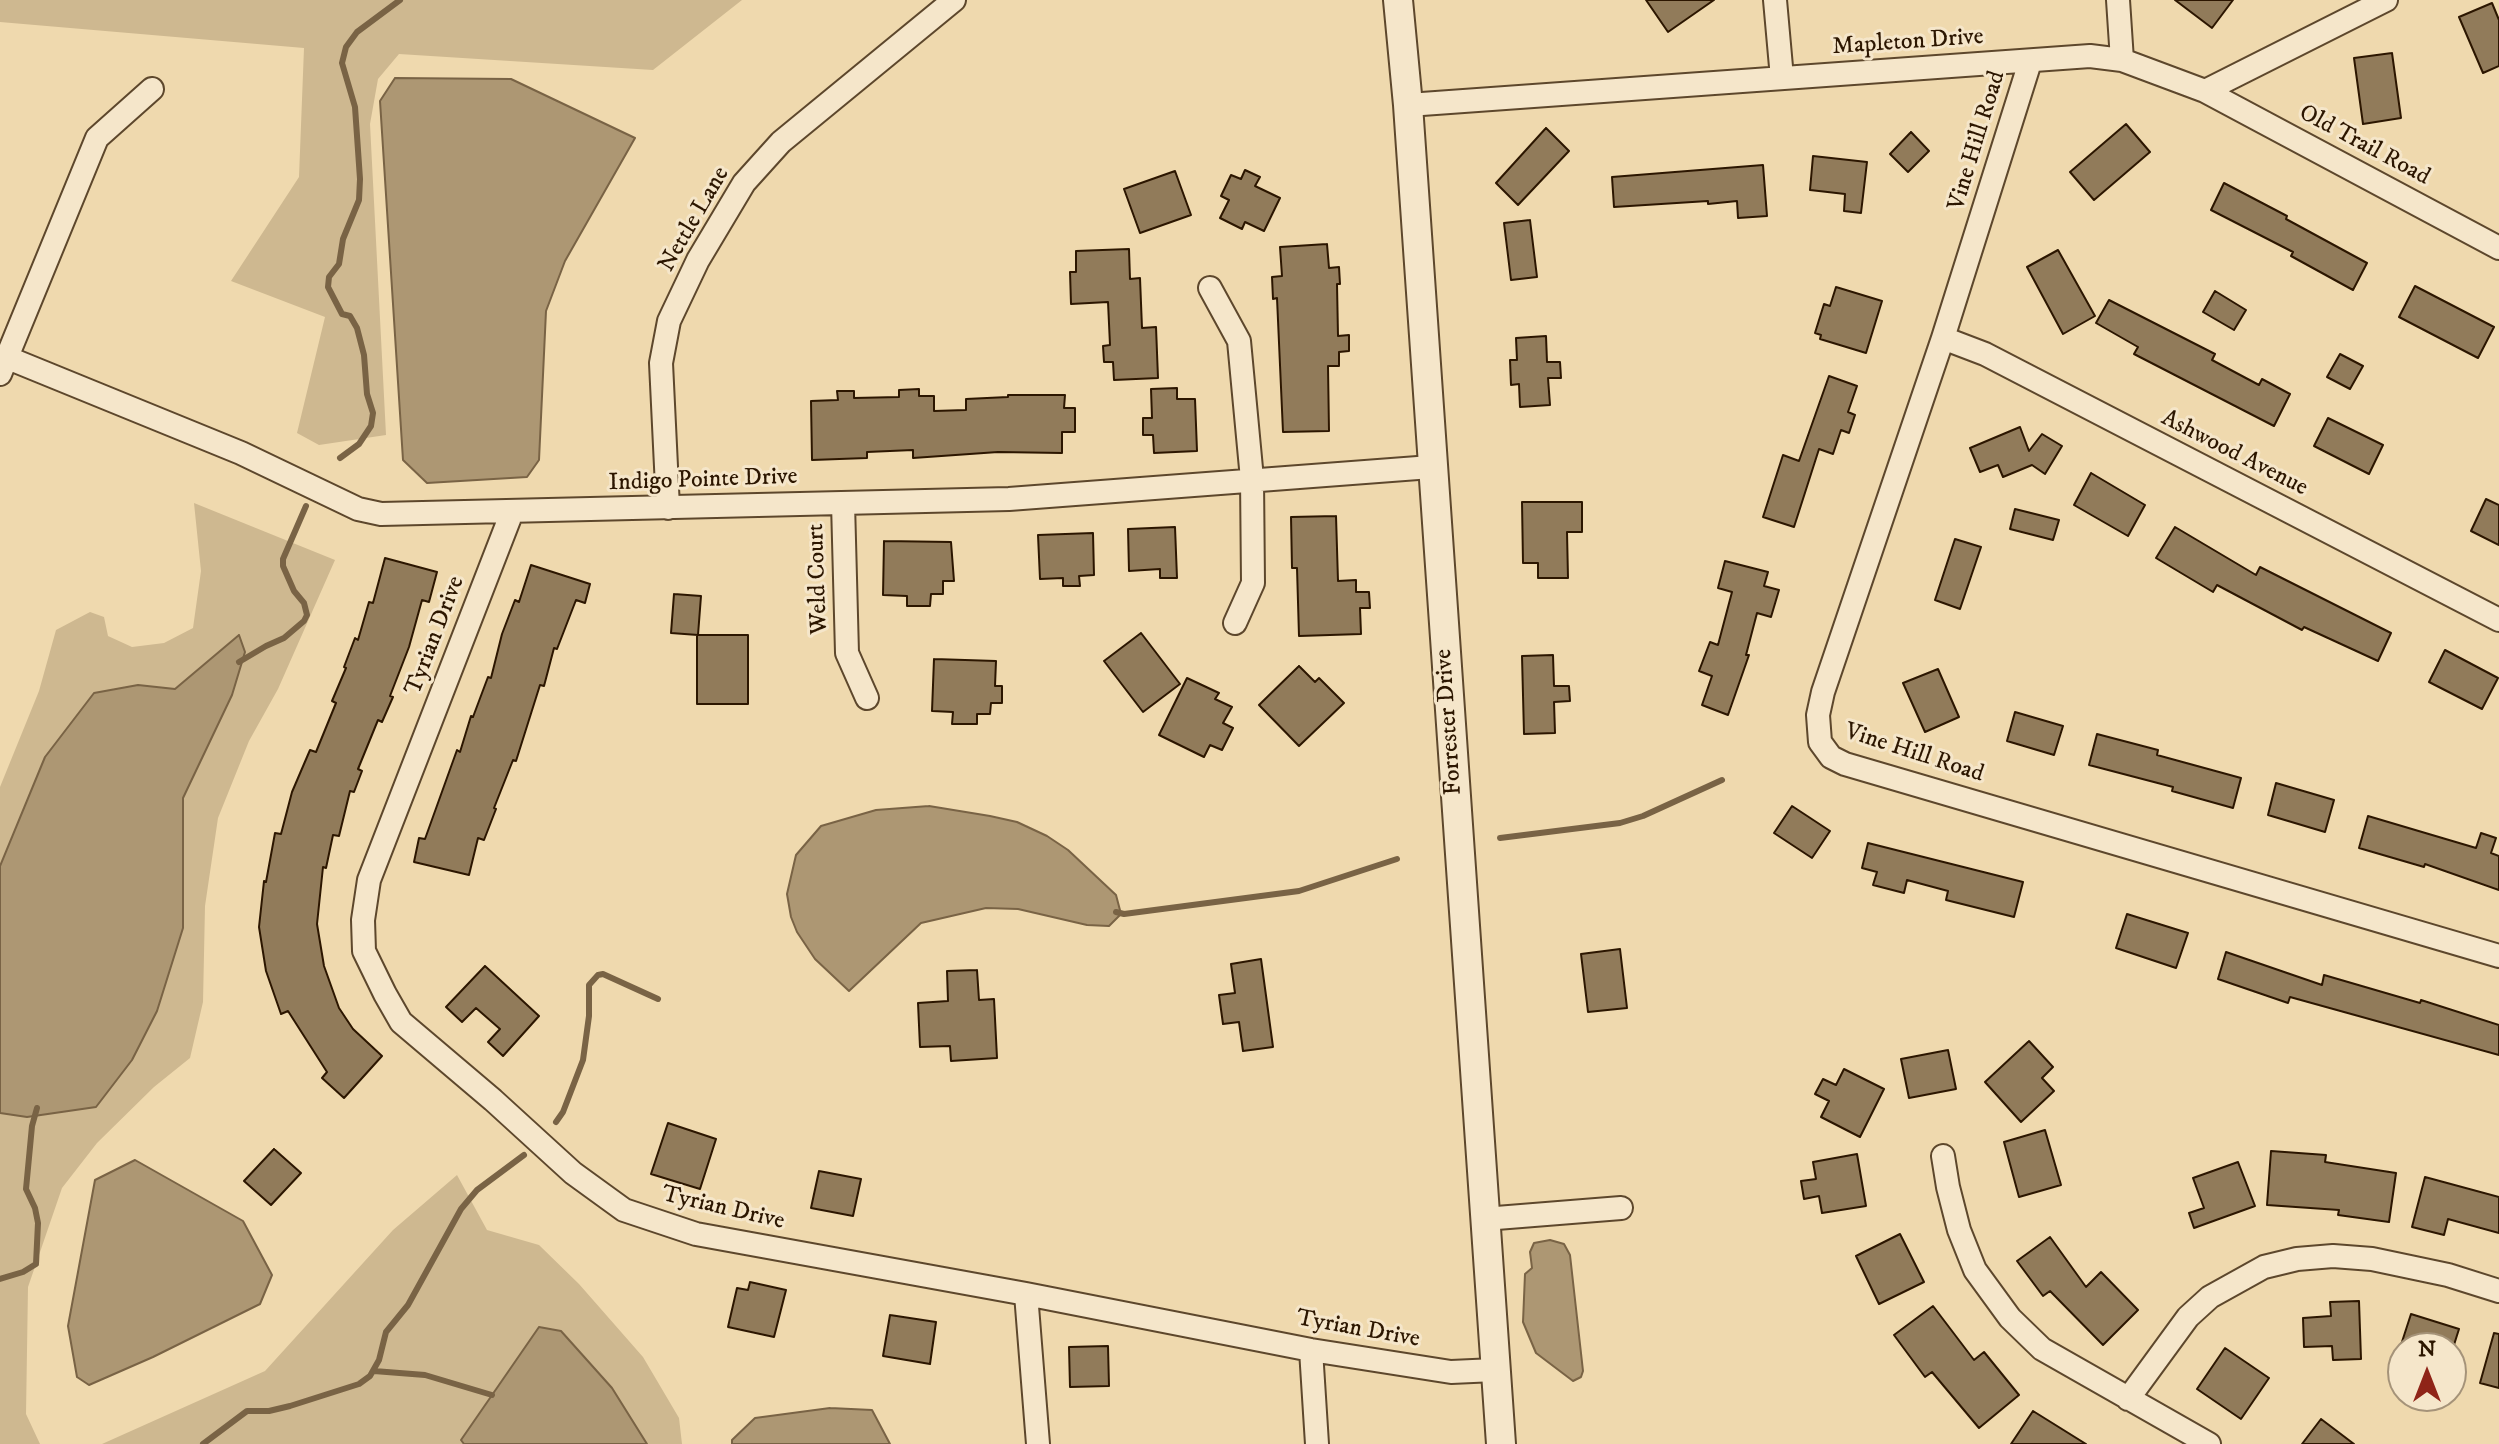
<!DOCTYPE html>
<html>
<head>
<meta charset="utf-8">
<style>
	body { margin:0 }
	#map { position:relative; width:2499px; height:1444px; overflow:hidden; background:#efd9ae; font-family:"IM FELL DW Pica",serif }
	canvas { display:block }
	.north { position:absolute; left:2387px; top:1332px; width:80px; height:80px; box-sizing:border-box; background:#f5e6ca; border:2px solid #a59379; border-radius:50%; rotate:0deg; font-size:22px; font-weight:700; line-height:32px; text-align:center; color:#2c1600 }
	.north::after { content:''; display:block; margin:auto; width:28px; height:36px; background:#8f2418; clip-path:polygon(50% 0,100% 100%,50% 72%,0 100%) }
</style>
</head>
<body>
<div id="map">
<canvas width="2499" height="1444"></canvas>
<div class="north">N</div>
</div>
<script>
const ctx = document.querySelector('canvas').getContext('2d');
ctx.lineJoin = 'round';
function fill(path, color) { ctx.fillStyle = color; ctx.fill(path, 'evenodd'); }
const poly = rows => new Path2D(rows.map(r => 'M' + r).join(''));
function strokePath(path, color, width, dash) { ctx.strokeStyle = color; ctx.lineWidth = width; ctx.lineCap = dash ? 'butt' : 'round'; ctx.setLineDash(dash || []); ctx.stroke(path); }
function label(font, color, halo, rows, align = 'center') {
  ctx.font = font + ' "IM FELL DW Pica",serif'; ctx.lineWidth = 6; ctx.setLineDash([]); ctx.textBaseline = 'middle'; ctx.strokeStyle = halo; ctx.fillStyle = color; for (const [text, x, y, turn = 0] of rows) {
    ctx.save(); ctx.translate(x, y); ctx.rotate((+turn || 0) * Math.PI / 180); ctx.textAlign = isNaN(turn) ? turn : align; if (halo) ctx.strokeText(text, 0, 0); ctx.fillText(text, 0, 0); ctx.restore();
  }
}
fill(poly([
	[0,0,742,0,653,70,399,54,378,79,370,124,386,435,319,445,297,433,325,317,231,281,299,177,304,48,0,22],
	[194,503,335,560,278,689,249,741,218,818,205,906,203,1002,190,1058,154,1087,97,1143,62,1188,28,1287,26,1414,40,1444,0,1444,0,1113,27,1117,132,1060,156,1011,183,928,183,798,232,695,245,652,239,635,175,689,138,685,45,757,0,866,0,787,39,691,56,630,90,612,104,617,108,636,132,647,164,643,193,628,201,571],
	[457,1175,487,1230,539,1245,579,1284,643,1357,679,1418,682,1444,647,1444,612,1388,562,1331,539,1327,462,1440,464,1444,102,1444,265,1371,393,1230]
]), '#ceb890');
const water = poly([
	[395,78,511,79,635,138,565,261,546,311,539,460,527,477,427,483,403,460,380,101,395,78],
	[239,635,245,652,232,695,183,798,183,928,157,1011,132,1060,96,1107,27,1117,0,1113,0,866,45,757,94,693,138,685,175,689,239,635],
	[929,806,990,816,1017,822,1047,836,1068,850,1116,895,1121,914,1109,926,1087,925,1018,909,986,908,921,923,849,991,815,959,797,932,791,917,787,894,796,855,821,826,876,810,929,806],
	[135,1160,243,1221,272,1275,260,1304,153,1357,89,1385,77,1377,68,1326,95,1180,135,1160],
	[1550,1240,1564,1244,1570,1255,1583,1371,1581,1377,1573,1381,1536,1353,1523,1322,1525,1274,1532,1268,1530,1252,1534,1243,1550,1240],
	[539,1327,561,1331,612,1388,647,1444,464,1444,461,1440,539,1327],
	[830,1408,872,1410,890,1444,732,1444,732,1440,755,1418,830,1408]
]);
fill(water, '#ad9773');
strokePath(water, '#796345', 2);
strokePath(poly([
	[340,458,359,444,371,426,373,413,367,394,364,355,357,328,350,316,342,314,328,287,329,277,339,264,343,239,359,200,360,179,355,107,342,63,346,47,357,32,400,0],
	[239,662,266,646,284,638,304,621,307,615,304,603,294,591,283,566,283,559,306,506],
	[1500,838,1620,823,1643,816,1722,780],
	[1116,912,1124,914,1299,891,1397,859],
	[556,1122,563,1112,583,1060,589,1016,589,985,598,975,603,974,658,999],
	[0,1279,23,1272,36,1264,38,1223,35,1208,26,1189,32,1126,37,1108],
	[374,1371,425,1375,492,1395],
	[203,1444,247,1411,269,1411,290,1406,359,1384,370,1376,379,1360,386,1332,408,1305,461,1209,477,1190,524,1155]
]), '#796345', 6);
const building = poly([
	[1646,0,1714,0,1668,32,1646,0],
	[2175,0,2233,0,2212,28,2175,0],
	[2492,3,2499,20,2499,66,2483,73,2459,17,2492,3],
	[2392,53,2401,118,2363,124,2354,58,2392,53],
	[2126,124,2150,152,2094,200,2070,172,2126,124],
	[1546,128,1569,151,1518,205,1496,183,1546,128],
	[1911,132,1929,151,1908,172,1890,154,1911,132],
	[1813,156,1867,162,1861,213,1844,211,1845,194,1810,190,1813,156],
	[1763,165,1767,216,1738,218,1737,201,1708,204,1708,201,1614,207,1612,177,1763,165],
	[1245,170,1260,177,1255,186,1280,198,1264,231,1245,222,1242,229,1220,218,1229,200,1221,196,1231,175,1241,179,1245,170],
	[1175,171,1191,215,1140,233,1124,189,1175,171],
	[2224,183,2287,216,2286,219,2367,263,2353,290,2291,256,2293,252,2211,210,2224,183],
	[1530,220,1537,277,1511,280,1504,223,1530,220],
	[1327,244,1329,268,1339,267,1340,284,1337,284,1338,336,1349,335,1349,351,1339,352,1339,366,1328,366,1329,431,1283,432,1277,298,1273,299,1272,277,1282,276,1280,247,1327,244],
	[1129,249,1130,279,1140,278,1142,328,1156,327,1158,378,1114,380,1113,362,1104,362,1103,346,1110,345,1108,302,1071,304,1070,272,1076,272,1076,251,1129,249],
	[2058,250,2095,316,2063,334,2027,267,2058,250],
	[2415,286,2494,327,2478,358,2399,317,2415,286],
	[1836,287,1882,301,1866,353,1820,339,1821,335,1815,333,1824,304,1830,306,1836,287],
	[2215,291,2246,310,2234,330,2203,312,2215,291],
	[2109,300,2215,354,2212,360,2259,385,2262,379,2290,394,2274,426,2134,354,2138,347,2096,323,2109,300],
	[1546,336,1547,362,1560,362,1561,378,1548,378,1550,405,1520,407,1519,384,1511,385,1510,360,1517,360,1516,338,1546,336],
	[2340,354,2363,366,2350,389,2327,377,2340,354],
	[1829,376,1857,386,1848,412,1855,415,1849,433,1841,430,1833,454,1819,449,1794,527,1763,517,1783,455,1799,461,1829,376],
	[1177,388,1177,399,1195,399,1197,451,1154,453,1153,435,1143,435,1143,418,1152,418,1151,389,1177,388],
	[919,389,919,396,934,396,934,411,966,410,966,399,1008,397,1008,395,1065,395,1064,408,1075,408,1075,432,1062,432,1062,453,998,452,913,458,913,450,867,452,867,458,812,460,811,401,838,400,837,391,854,391,854,398,899,397,899,390,919,389],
	[2328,418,2383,445,2369,474,2314,446,2328,418],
	[2020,427,2029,451,2042,434,2062,446,2045,474,2032,465,2003,477,1998,465,1980,472,1970,448,2020,427],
	[2091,473,2145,505,2128,536,2074,505,2091,473],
	[2486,499,2499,505,2499,545,2471,531,2486,499],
	[1522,502,1582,502,1582,532,1567,532,1568,578,1538,578,1538,563,1523,563,1522,502],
	[2015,509,2059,520,2053,540,2010,529,2015,509],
	[1336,516,1338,581,1356,580,1356,592,1369,592,1370,608,1360,608,1361,634,1299,636,1297,568,1292,568,1291,517,1336,516],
	[1175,527,1177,578,1160,578,1160,569,1129,571,1128,529,1175,527],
	[2175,527,2256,575,2260,567,2391,633,2378,661,2304,627,2302,630,2217,585,2213,592,2156,558,2175,527],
	[1093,533,1094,575,1079,576,1080,586,1063,586,1063,578,1040,579,1038,535,1093,533],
	[1955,539,1981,547,1960,609,1935,600,1955,539],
	[884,541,951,542,954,581,943,581,943,594,931,594,930,606,907,606,907,596,883,595,884,541],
	[385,558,437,572,429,602,422,600,409,647,390,696,393,697,382,722,378,720,358,769,362,771,354,792,350,791,339,836,333,835,326,868,323,867,317,924,324,966,339,1008,353,1029,382,1056,344,1098,322,1078,327,1072,288,1011,281,1014,266,971,259,927,264,881,266,882,275,833,281,834,292,792,310,750,316,752,336,703,332,701,346,668,344,667,355,638,358,640,369,602,373,603,385,558],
	[1725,561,1768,572,1764,586,1779,590,1771,617,1757,613,1746,655,1749,655,1728,715,1702,705,1712,676,1699,671,1710,642,1718,645,1732,592,1718,588,1725,561],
	[531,565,590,584,585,603,576,600,557,649,554,648,544,686,540,685,516,761,513,760,494,808,496,809,484,840,478,838,469,875,414,862,419,838,425,839,457,750,460,752,471,716,473,717,488,677,491,678,502,634,515,600,519,602,531,565],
	[674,594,701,596,698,635,671,633,674,594],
	[1141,633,1180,684,1143,712,1104,661,1141,633],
	[697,635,748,635,748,704,697,704,697,635],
	[2445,650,2498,678,2482,709,2429,682,2445,650],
	[1553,655,1554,686,1569,686,1570,701,1554,702,1555,733,1524,734,1522,656,1553,655],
	[934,659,996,661,995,686,1002,686,1002,703,991,703,990,714,977,714,977,724,952,724,953,712,932,711,934,659],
	[1299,666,1315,682,1319,678,1344,703,1299,746,1259,705,1299,666],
	[1938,669,1959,717,1925,732,1903,683,1938,669],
	[1187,678,1219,693,1215,699,1232,707,1223,723,1233,728,1222,750,1210,745,1204,757,1159,735,1187,678],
	[2015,712,2063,726,2054,755,2007,741,2015,712],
	[2097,734,2158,750,2157,755,2241,778,2233,808,2172,791,2173,787,2089,765,2097,734],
	[2276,783,2334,800,2325,832,2268,815,2276,783],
	[1792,806,1830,831,1812,858,1774,833,1792,806],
	[2368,816,2476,848,2481,833,2496,838,2491,853,2499,856,2499,890,2425,864,2424,867,2359,848,2368,816],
	[1868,843,2023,882,2014,917,1946,900,1948,891,1907,880,1904,893,1873,885,1877,872,1862,868,1868,843],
	[2127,914,2188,933,2176,968,2116,948,2127,914],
	[1620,949,1627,1008,1588,1012,1581,954,1620,949],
	[2226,952,2322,985,2324,975,2420,1003,2421,1000,2499,1025,2499,1055,2290,997,2288,1003,2218,979,2226,952],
	[1261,959,1273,1047,1243,1051,1239,1022,1223,1024,1219,995,1235,993,1231,964,1261,959],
	[485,966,539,1016,503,1056,488,1042,500,1029,476,1008,462,1022,446,1007,485,966],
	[977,970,979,1000,994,999,997,1058,951,1061,950,1046,920,1047,918,1003,948,1001,947,971,977,970],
	[2029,1041,2053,1067,2042,1078,2054,1091,2021,1122,1985,1082,2029,1041],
	[1948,1050,1956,1089,1909,1098,1901,1059,1948,1050],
	[1844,1069,1884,1089,1860,1137,1821,1117,1829,1101,1815,1094,1823,1079,1836,1085,1844,1069],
	[668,1123,716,1139,700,1189,651,1174,668,1123],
	[2045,1130,2061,1185,2019,1197,2004,1142,2045,1130],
	[274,1149,301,1173,271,1205,244,1181,274,1149],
	[2271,1151,2326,1155,2325,1162,2396,1173,2389,1222,2338,1215,2339,1210,2267,1205,2271,1151],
	[1857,1154,1866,1206,1822,1213,1819,1196,1804,1199,1801,1181,1816,1179,1813,1162,1857,1154],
	[2238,1162,2255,1206,2194,1228,2189,1213,2204,1208,2193,1178,2238,1162],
	[819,1171,861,1179,853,1216,811,1208,819,1171],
	[2425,1177,2499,1197,2499,1233,2448,1219,2444,1235,2412,1227,2425,1177],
	[1900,1234,1924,1282,1879,1304,1856,1256,1900,1234],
	[2050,1237,2086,1287,2101,1272,2138,1310,2103,1345,2050,1291,2043,1296,2017,1261,2050,1237],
	[750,1282,786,1290,774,1337,728,1327,737,1288,748,1290,750,1282],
	[2359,1301,2361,1359,2333,1360,2332,1346,2304,1347,2303,1318,2331,1316,2330,1302,2359,1301],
	[1933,1306,1974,1360,1984,1352,2019,1395,1979,1428,1932,1372,1925,1377,1894,1335,1933,1306],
	[2411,1314,2459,1329,2453,1348,2400,1348,2411,1314],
	[890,1315,936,1322,930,1364,883,1356,890,1315],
	[2494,1333,2499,1334,2499,1388,2480,1383,2494,1333],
	[1108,1346,1109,1386,1070,1387,1069,1347,1108,1346],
	[2225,1348,2269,1378,2241,1419,2197,1389,2225,1348],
	[2033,1411,2086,1444,2011,1444,2033,1411],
	[2321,1419,2354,1444,2302,1444,2321,1419]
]);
fill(building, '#917b5a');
strokePath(building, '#2c1600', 2);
const minor = poly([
	[1775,0,1782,78],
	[2118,0,2122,60],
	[2030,62,1943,338,1823,692,1818,715,1820,742,1831,757,1845,764,2499,956],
	[2205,91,2499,248],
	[1408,105,2090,56,2122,60,2205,91,2386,0],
	[1210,288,1239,341,1252,479,1253,583,1235,623],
	[1943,338,1985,354,2499,620],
	[8,358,241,453,358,509,381,514,1009,499,1431,467],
	[0,374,97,138,152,89],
	[843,503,847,653,867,698],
	[668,508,661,363,669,321,698,260,744,183,781,142,954,0],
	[512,512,369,880,363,920,364,951,385,994,401,1022,493,1100,573,1173,624,1210,696,1234,1026,1294,1311,1350,1451,1372,1495,1370],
	[1943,1156,1948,1187,1959,1230,1975,1270,2010,1318,2042,1349,2209,1444],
	[1484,1219,1621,1208],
	[1026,1294,1038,1444],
	[1311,1350,1317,1444],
	[2128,1399,2188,1317,2210,1297,2264,1267,2297,1259,2333,1256,2372,1259,2448,1275,2499,1291]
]);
const tertiary = poly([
	[1398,0,1408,105,1501,1444]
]);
strokePath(minor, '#5d472c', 26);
strokePath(tertiary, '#5d472c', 32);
strokePath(minor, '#f5e6ca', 22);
strokePath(tertiary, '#f5e6ca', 28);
label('24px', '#2c1600', '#f5e6ca', [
	["Mapleton Drive",1908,43,-4],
	["Vine Hill Road",1978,141,-73],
	["Old Trail Road",2364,146,28],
	["Nettle Lane",695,220,-60],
	["Ashwood Avenue",2234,454,27],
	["Indigo Pointe Drive",703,481,-2],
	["Weld Court",819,579,-92],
	["Tyrian Drive",436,636,-69],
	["Forrester Drive",1450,722,-94],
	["Vine Hill Road",1914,754,18],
	["Tyrian Drive",723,1209,13],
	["Tyrian Drive",1358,1330,10]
]);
</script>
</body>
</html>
